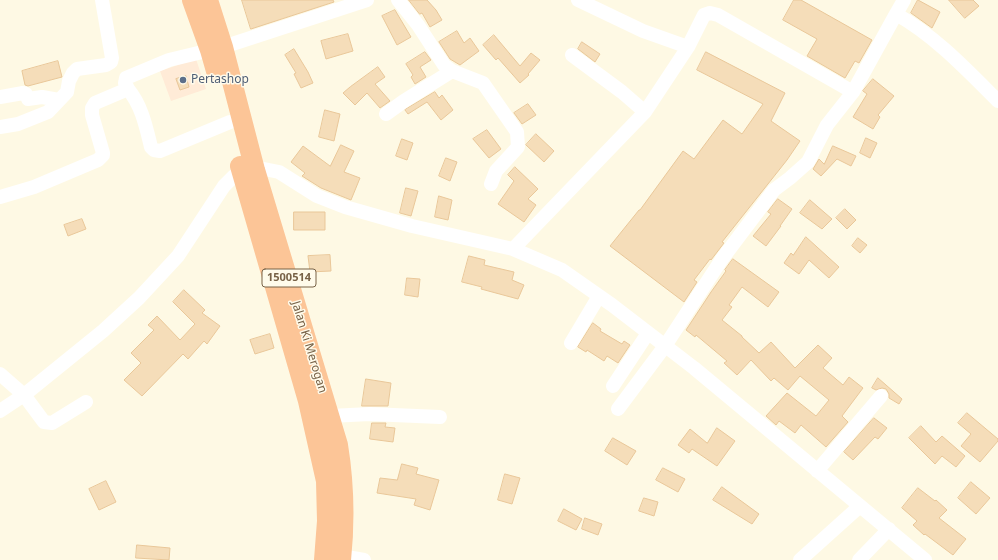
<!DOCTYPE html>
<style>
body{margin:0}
canvas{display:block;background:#fef9e4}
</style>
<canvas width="998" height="560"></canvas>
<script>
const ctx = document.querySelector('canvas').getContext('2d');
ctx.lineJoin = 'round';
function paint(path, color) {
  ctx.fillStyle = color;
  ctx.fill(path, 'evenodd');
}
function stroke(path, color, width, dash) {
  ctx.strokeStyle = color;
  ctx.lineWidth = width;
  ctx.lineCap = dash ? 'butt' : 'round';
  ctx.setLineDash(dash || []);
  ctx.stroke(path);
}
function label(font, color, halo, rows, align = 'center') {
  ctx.font = font + ' "Noto Sans",sans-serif';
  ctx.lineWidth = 3;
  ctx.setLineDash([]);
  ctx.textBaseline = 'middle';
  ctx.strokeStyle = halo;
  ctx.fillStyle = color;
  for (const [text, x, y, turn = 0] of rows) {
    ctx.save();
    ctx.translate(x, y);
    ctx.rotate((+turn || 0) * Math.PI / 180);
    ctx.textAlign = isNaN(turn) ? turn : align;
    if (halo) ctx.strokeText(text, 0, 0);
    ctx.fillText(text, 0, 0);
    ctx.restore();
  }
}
const commercial = new Path2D(`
 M196 59 206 89 171 101 160 71Z`);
const building = new Path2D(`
 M242 0H333L334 2 251 29Z
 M409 0H427L436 10 442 20 430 27 422 13 420 14Z
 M794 0H801L872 40 859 63 855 61 845 78 807 56 817 39 783 20Z
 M918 0 940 12 932 28 911 13Z
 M949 0H973L979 6 965 18Z
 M395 10 411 37 397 45 382 16Z
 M457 31 464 43 470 38 479 51 460 65 450 59 439 42Z
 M348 34 353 51 326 59 321 41Z
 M494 35 520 66 531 53 540 60 528 74 529 75 520 83 498 58 496 60 483 45Z
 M582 42 600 54 595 62 578 49Z
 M294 49 308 72 313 83 301 88 294 74 296 73 285 55Z
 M425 52 431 60 420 67 426 77 415 84 411 77 413 75 406 64Z
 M706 52 785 93 771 121 800 141 787 160 722 242 724 243 711 260 710 259 694 280 697 282 684 302 610 246 639 210H640L683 151 694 159 723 120 742 134 763 104 697 70Z
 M58 61 62 77 28 86 25 85 22 71Z
 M378 67 385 77 375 84 390 101 380 108 367 93 355 105 343 93 350 87Z
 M186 76 189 87 180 90 176 79Z
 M873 79 894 96 878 115 880 117 873 129 853 117 867 94 863 91Z
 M435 92 439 98 442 95 453 110 441 120 427 102 408 114 405 110Z
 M528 104 536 115 522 124 514 113Z
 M325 110 340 114 334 141 319 137Z
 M487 130 501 149 489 158 473 139Z
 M536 134 554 151 544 162 526 145Z
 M866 138 877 143 870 158 860 153Z
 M402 139 413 143 407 160 396 156Z
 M341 145 354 151 344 172 360 178 351 200 321 188 302 176 305 173 291 162 303 146 330 166Z
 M833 146 856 156 851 166 837 159 821 176 813 169 819 159 824 164Z
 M446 158 457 162 450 181 439 176Z
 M515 167 538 189 528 199 536 205 524 222 498 204 514 181 508 175Z
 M406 188 418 191 411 216 400 213Z
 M439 196 452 200 448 220 435 217Z
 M778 199 792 209 780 226H781L766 246 753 236 771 214 768 212Z
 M810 200 832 219 822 229 800 213Z
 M845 209 856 220 847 229 836 218Z
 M294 212H325V230H294Z
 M82 219 86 229 68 236 64 225Z
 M806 237 839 267 829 278 809 260 799 274 784 263 791 253 793 255Z
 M858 238 867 245 860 253 852 246Z
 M330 255 331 271 310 272 308 256Z
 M469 256 485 260 484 265 514 272 512 280 524 285 518 299 481 289 482 287 462 282Z
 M733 259 779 292 768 307 742 287 729 305 732 307 722 320 742 336V337L759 353 771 342 795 368 818 345 832 358 823 368 843 385 849 377 863 388 842 416 848 422 826 447 801 425 795 433 779 421 776 425 766 416 787 393 816 416 829 400 800 376 788 390 774 378 771 381 751 360 737 375 724 363 727 361 696 335 695 337 686 330 711 292 726 271 725 270Z
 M407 278 420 279 418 297 405 295Z
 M184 290 205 310 202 313 220 326 207 344 204 341 188 359 183 354 142 396 124 380 141 363 131 353 154 330 148 325 157 316 180 340 195 324 173 302Z
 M593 323 601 329 600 331 622 344 624 341 630 345 618 363 607 356 604 361 587 350 586 352 578 347Z
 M270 334 274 348 255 354 250 340Z
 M878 378 902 399 899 404 889 398V394L886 389 882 388 876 390 872 388Z
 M366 379 391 383 388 406H362Z
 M967 413 998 439V441L980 462 961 446 971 434 958 423Z
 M874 418 887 428 878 439 875 437 853 460 844 452Z
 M372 423H386L385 427 395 428 393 442 370 439Z
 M921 426 936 442 942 436 965 456 956 467 942 456 935 464 909 438Z
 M717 428 735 441 717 466 692 449 689 453 678 445 690 429 707 443Z
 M613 438 636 451 627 465 605 451Z
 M402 464 418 468 416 474 439 480 430 510 414 505 416 499 377 493 380 478 397 480Z
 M663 468 685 479 678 492 656 480Z
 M505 474 520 478 512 504 498 500Z
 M106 481 116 502 99 510 89 489Z
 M971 482 990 498 976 514 958 498Z
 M722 487 759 514 752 524 713 500Z
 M918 488 935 501 936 500 947 510 939 518 966 539 953 555 925 534 924 535 913 525 917 521 902 508Z
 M644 498 658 502 654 516 639 511Z
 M564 509 582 519 576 530 558 521Z
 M585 518 602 524 598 535 582 529Z
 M137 545 170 548 169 560 136 558Z`);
const minor = new Path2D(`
 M398 0 418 25 444 65 452 71 483 83 517 132 518 147 496 171 491 184
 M578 0 643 31 688 47
 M896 14 904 0
 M572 55 622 92 645 112
 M128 89C142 106 146 127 151 147L154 150 160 151 230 122
 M0 97 23 93 26 94 28 99 42 97 59 100
 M386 114 404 101 452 71
 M0 127 18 124 48 112 67 92 69 81 73 73 77 69 106 65 111 62 112 58 102 0
 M255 170 264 169 279 172 317 196 345 207 412 226 513 249 562 270 612 305 694 368 925 560
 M0 197 34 187 98 160 103 155V153L92 115V108L95 103 128 89 125 83 126 78 169 60 223 47 367 0
 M513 249 645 112 688 47 704 15 710 13 718 15 853 92
 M571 343 599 296
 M0 374 24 395 44 422 52 423 86 402
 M613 386 648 333
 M618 409 665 346 722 259 774 190 790 178 808 162 827 125 853 92 896 14C935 36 966 69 998 101
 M0 411 24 395 103 331 139 298 178 256 224 186 234 176 242 173
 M330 416 370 414 440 417
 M817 471 881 396
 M341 556 364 560
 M800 560 860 506
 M859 560 889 529`);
const highway = new Path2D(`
 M192 0 210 50 216 71
 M208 0 223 47 255 170 338 445C344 482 345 522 341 560
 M240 166 308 401 326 481 327 521 324 560`);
const markers = [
 [183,80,4,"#5c6f8a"]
];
const shields = [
 [289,278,54]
];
const shieldNames = [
 ["1500514",289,278]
];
const serviceNames = [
 ["Pertashop",191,80]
];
const streetNames = [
 ["Jalan Ki Merogan",309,347,73]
];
paint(commercial, '#ffebd7');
paint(building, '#f5ddb9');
stroke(building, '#e9c799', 1);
stroke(minor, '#fff', 14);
stroke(highway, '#fcc597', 20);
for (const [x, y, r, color] of markers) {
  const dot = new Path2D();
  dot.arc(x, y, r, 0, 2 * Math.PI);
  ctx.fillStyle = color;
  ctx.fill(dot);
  stroke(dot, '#fffbeb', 1.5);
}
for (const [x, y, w] of shields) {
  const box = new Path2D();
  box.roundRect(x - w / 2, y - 9, w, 18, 3);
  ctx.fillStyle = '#fffbeb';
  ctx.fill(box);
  stroke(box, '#786247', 1);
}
label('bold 11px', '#786247', null, shieldNames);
label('12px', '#4e5e75', '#fffbeb', serviceNames, 'left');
label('12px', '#786247', '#fffbeb', streetNames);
</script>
